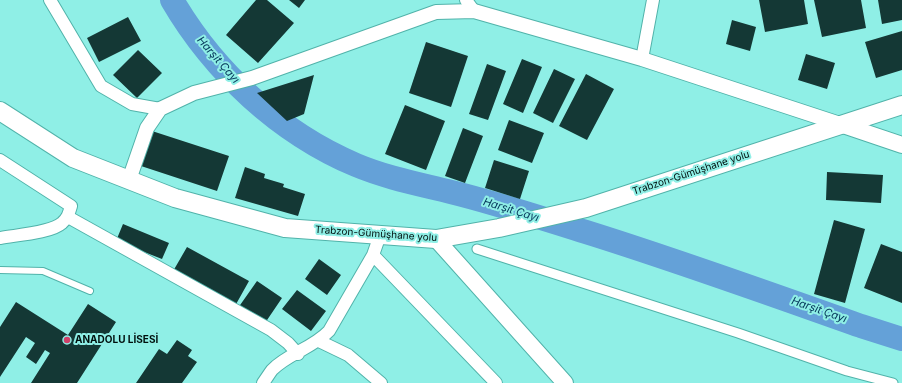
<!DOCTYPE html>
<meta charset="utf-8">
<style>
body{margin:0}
canvas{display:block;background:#8fefe6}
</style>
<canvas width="902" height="383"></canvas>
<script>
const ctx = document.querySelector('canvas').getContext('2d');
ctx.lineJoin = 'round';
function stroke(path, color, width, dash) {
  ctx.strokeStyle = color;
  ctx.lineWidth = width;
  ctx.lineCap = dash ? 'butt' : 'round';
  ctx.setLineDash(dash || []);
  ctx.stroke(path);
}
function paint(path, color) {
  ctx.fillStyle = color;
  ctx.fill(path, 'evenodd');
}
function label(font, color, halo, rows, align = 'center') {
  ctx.font = font + ' Inter,sans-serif';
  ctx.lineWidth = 4;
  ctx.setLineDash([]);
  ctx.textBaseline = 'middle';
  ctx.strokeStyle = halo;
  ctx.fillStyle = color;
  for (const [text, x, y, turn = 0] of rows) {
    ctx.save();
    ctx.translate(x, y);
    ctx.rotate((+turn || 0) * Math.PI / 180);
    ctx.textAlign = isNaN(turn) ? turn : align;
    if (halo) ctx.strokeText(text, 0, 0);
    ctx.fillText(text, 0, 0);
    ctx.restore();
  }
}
const river = new Path2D(`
 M172 0C214 72 280 133 356 165 387 178 419 184 451 192 496 203 541 218 586 232 679 261 770 294 861 326L902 339`);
const building = new Path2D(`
 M256 0H267L294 23 258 63 226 35Z
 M289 0H305L299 8Z
 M759 0H804L808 24 765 32Z
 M814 0H861L866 28 822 37Z
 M878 0H902V20L882 24Z
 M128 17 141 41 99 62 87 38Z
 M732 20 756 27 750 51 726 44Z
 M902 31V70L876 78 865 42Z
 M426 42 468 56 451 107 409 93Z
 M138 50 162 73 137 98 113 75Z
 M806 54 835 63 827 89 798 80Z
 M522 59 542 67 523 113 503 104Z
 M487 64 506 71 488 120 469 114Z
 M554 69 575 79 553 123 533 113Z
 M586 74 614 89 587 140 559 126Z
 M314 75 304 114 287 121 257 93Z
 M405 105 445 121 426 170 385 154Z
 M509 120 544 133 532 163 498 150Z
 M463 128 483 136 465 183 445 176Z
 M152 131 229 156 217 191 141 166Z
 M494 160 529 171 520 199 485 188Z
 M245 167 265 174 264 178 284 184 283 187 305 194 298 216 235 198Z
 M827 172 883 175 881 203 826 200Z
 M834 220 865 229 845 303 814 294Z
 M123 224 169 243 162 259 116 241Z
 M881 244 902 252V303L864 288Z
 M187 247 249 281 235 306 172 273Z
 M319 259 341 275 327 295 305 279Z
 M257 281 282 298 263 326 238 308Z
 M297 290 326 311 311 331 282 309Z
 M16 302 68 335 88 304 116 322 77 383H31L50 353 45 350 36 364 26 357 35 343 26 337 0 377V327Z
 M177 340 192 350 188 356 197 362 182 383H136L159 349 167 354Z`);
const service = new Path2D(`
 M0 270 43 271 90 291`);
const pedestrian = new Path2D(`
 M477 249 738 333 847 371 893 383`);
const minor = new Path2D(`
 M50 0 101 86 132 104 160 109
 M466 0 474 11
 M642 59 653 0
 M0 160 71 206C69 213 68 218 62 223 51 233 16 235 0 238
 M68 217 271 330 288 343 298 354
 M373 255 496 383
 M319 341 348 355 381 383
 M263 383C266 379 269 374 272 370 287 354 313 348 329 331L373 255 380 235`);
const tertiary = new Path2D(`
 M129 180 147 128 160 109 194 93 252 78 436 12 474 11 642 59 840 124`);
const secondary = new Path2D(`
 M840 124 902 145
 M436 239 565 383`);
const primary = new Path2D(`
 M0 111 73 158 175 198 285 228 436 239 499 228 586 208 902 105`);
const markers = [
 [67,340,4,"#cf4069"]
];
const streetNames = [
 ["Trabzon-Gümüşhane yolu",691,173,-18],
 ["Trabzon-Gümüşhane yolu",376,234,4]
];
const poiNames = [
 ["ANADOLU LİSESİ",75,340]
];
const waterNames = [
 ["Harşit Çayı",218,60,49],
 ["Harşit Çayı",511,210,17],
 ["Harşit Çayı",819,310,19]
];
stroke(river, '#64a1d8', 24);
paint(building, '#143835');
stroke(service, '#51b3aa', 8);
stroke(pedestrian, '#51b3aa', 11);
stroke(minor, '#51b3aa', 14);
stroke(tertiary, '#51b3aa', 16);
stroke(secondary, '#51b3aa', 18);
stroke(primary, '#51b3aa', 20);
stroke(service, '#fff', 6);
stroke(pedestrian, '#fff', 9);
stroke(minor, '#fff', 12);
stroke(tertiary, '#fff', 14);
stroke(secondary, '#fff', 16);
stroke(primary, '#fff', 18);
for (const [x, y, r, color] of markers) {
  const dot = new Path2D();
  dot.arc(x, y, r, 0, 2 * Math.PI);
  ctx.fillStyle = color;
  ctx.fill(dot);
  stroke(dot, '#8fefe6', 1.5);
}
label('10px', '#00100e', '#8fefe6', streetNames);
label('bold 10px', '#00100e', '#8fefe6', poiNames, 'left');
label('italic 11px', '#043559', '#8fefe6', waterNames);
</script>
